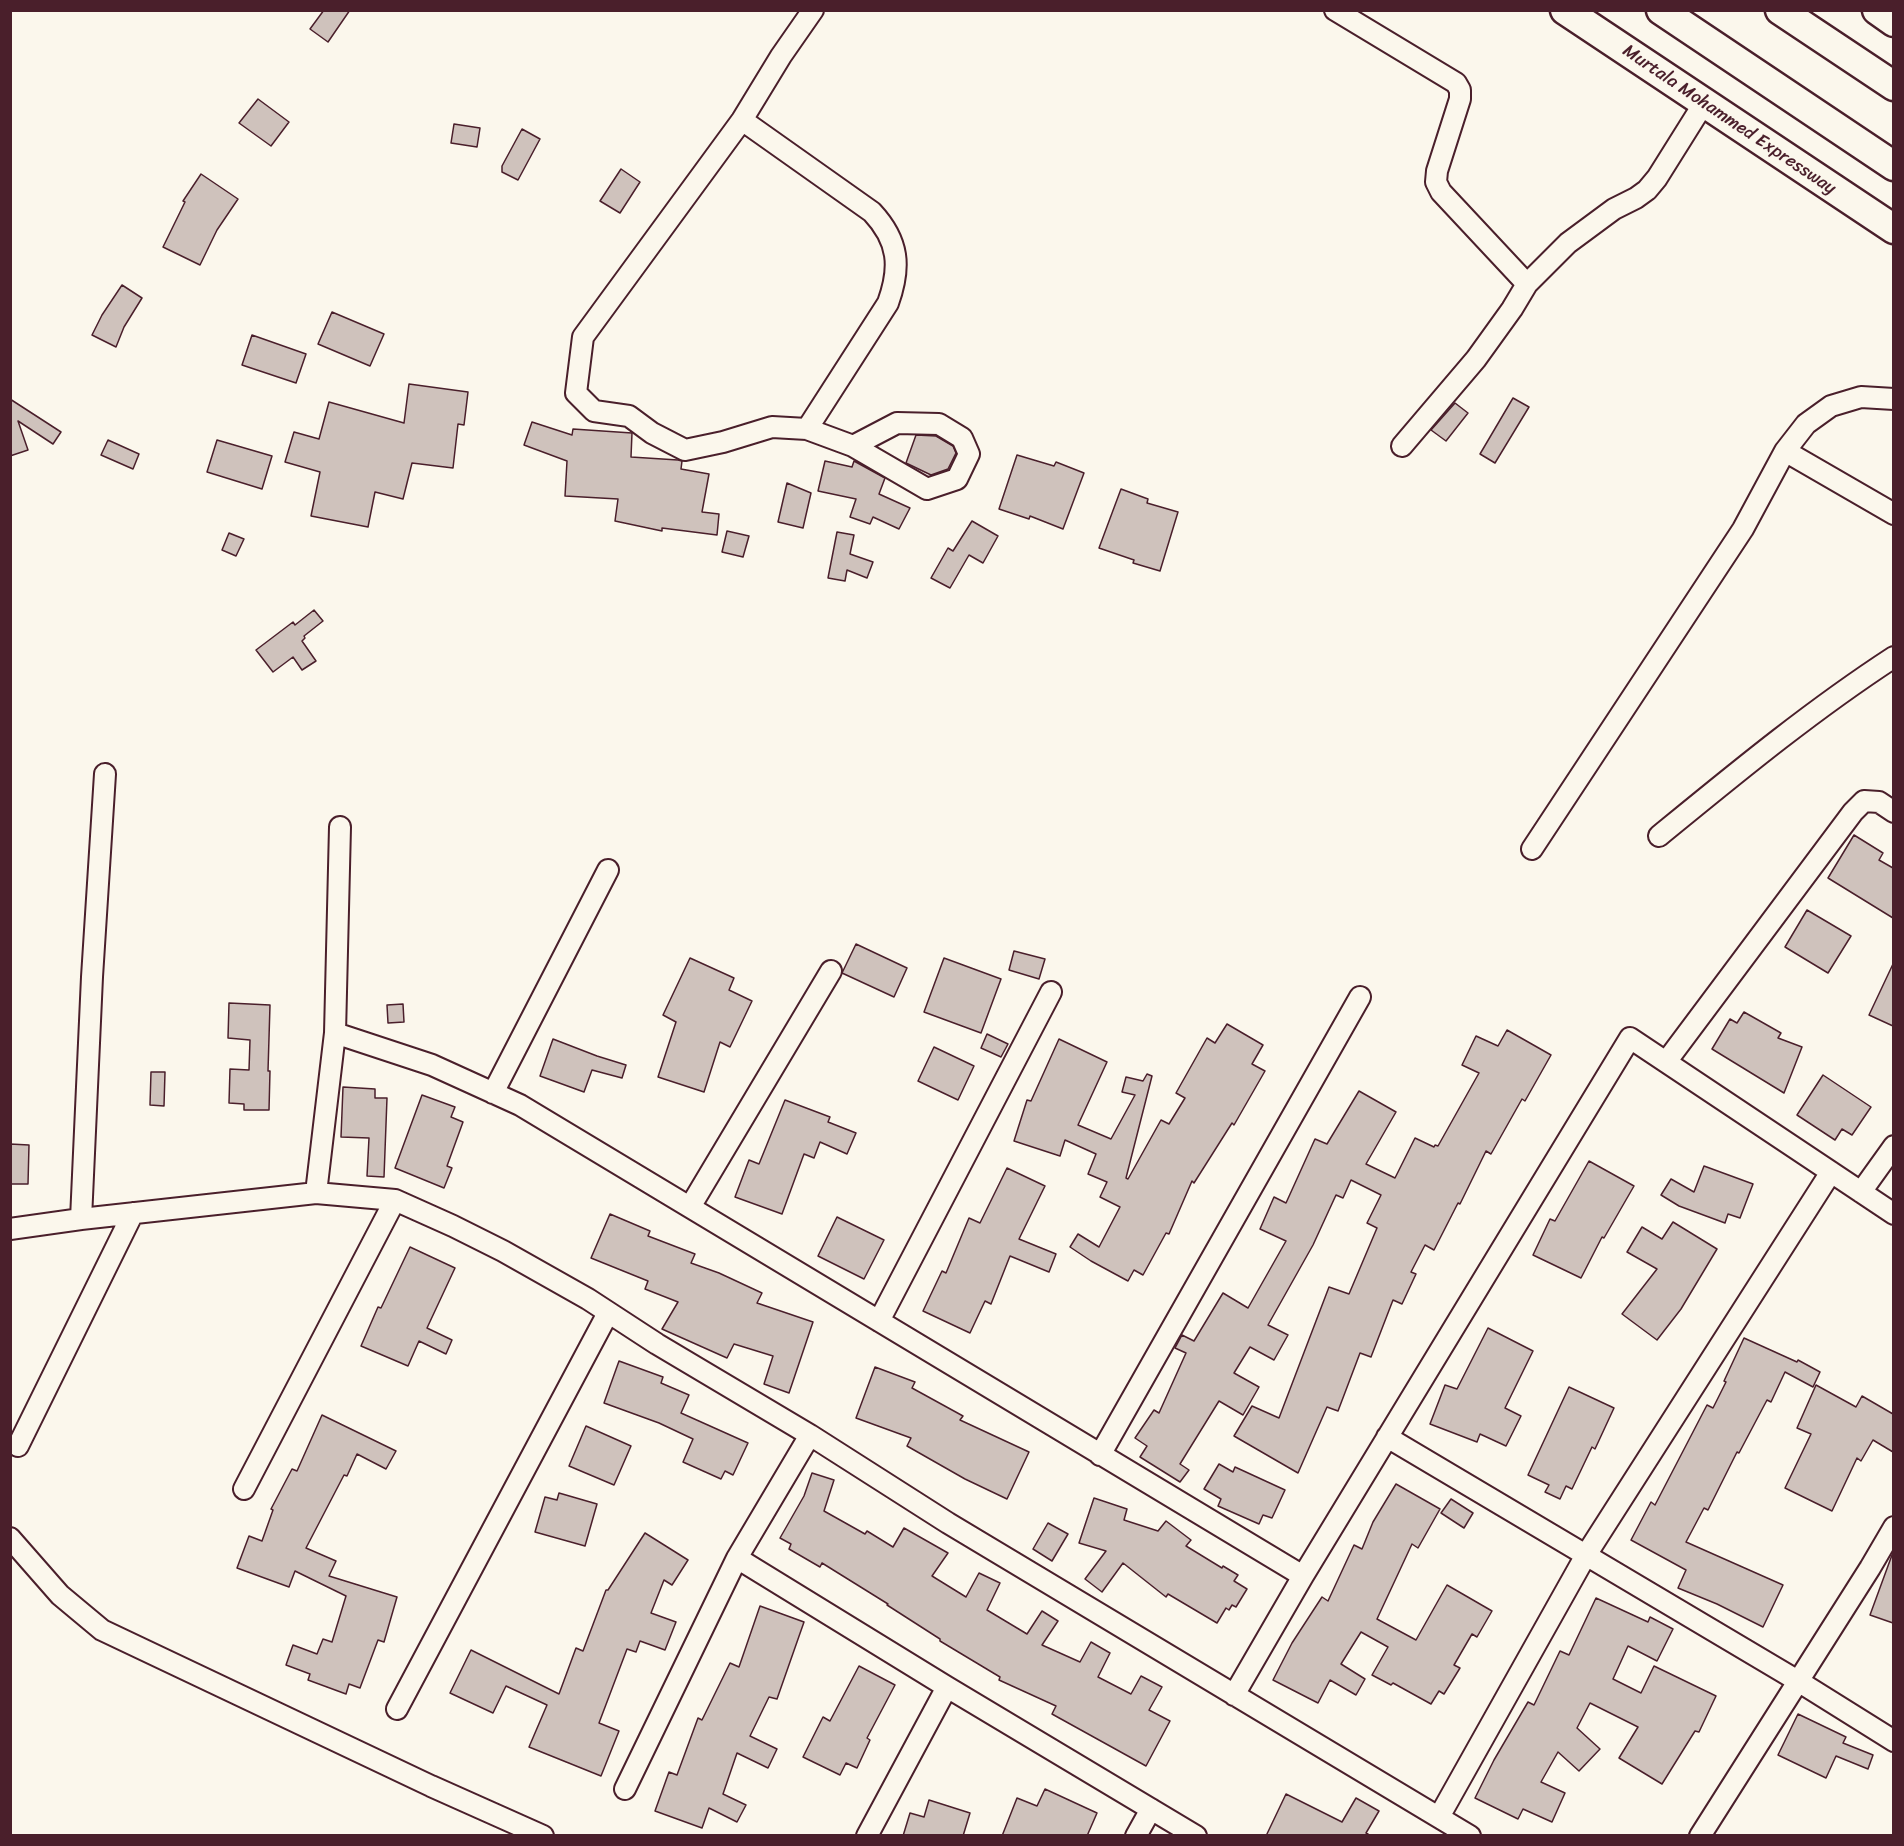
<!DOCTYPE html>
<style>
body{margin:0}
#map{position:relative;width:1904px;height:1846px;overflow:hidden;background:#fbf7ec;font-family:Sriracha,sans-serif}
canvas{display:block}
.frame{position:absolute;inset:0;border:12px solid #4a1f2b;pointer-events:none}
</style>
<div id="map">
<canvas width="1904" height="1846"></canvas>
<div class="frame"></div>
</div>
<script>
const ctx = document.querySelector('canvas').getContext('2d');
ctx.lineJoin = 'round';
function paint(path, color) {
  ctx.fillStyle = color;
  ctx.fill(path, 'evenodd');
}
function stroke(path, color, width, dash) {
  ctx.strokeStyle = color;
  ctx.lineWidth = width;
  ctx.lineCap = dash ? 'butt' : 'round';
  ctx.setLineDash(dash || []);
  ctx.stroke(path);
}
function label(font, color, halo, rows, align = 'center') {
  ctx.font = font + ' Sriracha,sans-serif';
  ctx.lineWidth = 6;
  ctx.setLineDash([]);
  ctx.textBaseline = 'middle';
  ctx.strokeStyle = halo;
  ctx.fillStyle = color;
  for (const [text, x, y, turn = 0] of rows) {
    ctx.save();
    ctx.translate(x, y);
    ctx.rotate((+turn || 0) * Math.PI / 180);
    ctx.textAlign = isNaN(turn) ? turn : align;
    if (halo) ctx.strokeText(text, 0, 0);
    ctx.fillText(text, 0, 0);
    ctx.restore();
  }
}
const building = new Path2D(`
 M324 10H350L328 42 310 29Z
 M258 99 289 122 271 146 239 123Z
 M454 124 480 128 477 147 451 143Z
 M522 129 540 139 518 180 502 172V166Z
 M621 169 640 182 620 213 600 201Z
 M201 174 238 199 217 230 200 265 163 247 185 202 183 201Z
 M122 285 142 298 124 327 116 347 92 335 102 315Z
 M332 312 384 334 370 366 318 344Z
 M252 335 306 354 296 383 242 365Z
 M409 384 468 392 464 425 458 424 453 468 412 463 403 499 375 492 368 527 311 516 320 472 285 462 294 432 319 439 329 402 404 423Z
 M1513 398 1529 407 1495 463 1480 454Z
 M10 399 61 432 53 444 18 421 28 450 10 456Z
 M1455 403 1468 413 1446 441 1431 430Z
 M532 422 572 435 573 429 632 433 631 457 678 460 682 461 681 469 709 474 702 512 719 514 717 535 662 528V531L615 521 618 499 565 496 567 461 524 445Z
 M916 435 936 436 953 446 956 453 948 469 931 475 906 463Z
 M108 440 139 454 133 469 101 455Z
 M217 440 272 456 262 489 207 472Z
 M1017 455 1054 466 1056 462 1084 473 1063 529 1030 516 1029 519 999 509Z
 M825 461 852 467 854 461 885 478 879 494 910 508 899 529 873 517 870 524 850 517 856 499 818 491Z
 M787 483 811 493 803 528 778 522Z
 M1121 489 1148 499 1147 503 1178 512 1160 571 1133 563 1134 560 1099 548Z
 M972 521 998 536 983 563 969 555 950 588 931 578 948 548 953 551Z
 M727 531 749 536 743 557 722 552Z
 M837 532 854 535 850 554 873 562 867 578 847 570 845 581 828 578Z
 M229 533 244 539 236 556 222 550Z
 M314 610 323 621 304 636 305 638 302 641 316 661 302 670 293 657 273 672 256 650 293 622 295 625Z
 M1854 835 1883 853 1879 860 1893 868V918L1828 878Z
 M1807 910 1851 936 1828 973 1785 947Z
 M856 944 907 968 894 997 842 973Z
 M1014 951 1045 959 1039 979 1009 970Z
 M690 958 734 978 729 990 752 1001 730 1047 720 1042 704 1092 658 1077 676 1022 663 1015Z
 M944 958 1001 979 981 1033 924 1012Z
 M1893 964V1026L1869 1015Z
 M229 1003 270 1005 268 1071H270L269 1110H244V1104L229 1103 230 1069 249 1070 250 1040 228 1038Z
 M403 1004 404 1022 388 1023 387 1005Z
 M1744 1012 1781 1033 1778 1038 1802 1047 1784 1093 1712 1049 1730 1019 1737 1023Z
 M1227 1024 1263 1045 1252 1064 1265 1071 1234 1125 1232 1123 1194 1183 1192 1181 1169 1234 1166 1233 1143 1275 1134 1270 1128 1281 1091 1261 1070 1247 1078 1234 1099 1247 1120 1207 1100 1197 1107 1182 1088 1174 1096 1154 1065 1140 1060 1156 1014 1141 1027 1100 1031 1101 1059 1039 1107 1062 1078 1125 1111 1139 1135 1095 1122 1092 1126 1077 1143 1081 1147 1074 1152 1076 1126 1178 1128 1179 1161 1120 1169 1124 1185 1098 1176 1093 1207 1038 1215 1043Z
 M1507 1030 1551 1055 1525 1101 1522 1099 1491 1154 1486 1151 1460 1204 1458 1203 1434 1250 1425 1245 1411 1272 1416 1274 1402 1304 1393 1300 1371 1357 1360 1353 1338 1411 1327 1407 1298 1473 1234 1436 1252 1406 1279 1418 1329 1287 1349 1294 1377 1228 1367 1223 1381 1195 1351 1180 1343 1198 1336 1195 1313 1245 1268 1325 1288 1335 1274 1360 1250 1347 1234 1373 1259 1387 1243 1415 1219 1401 1180 1464 1189 1470 1180 1482 1140 1457 1147 1446 1135 1438 1154 1410 1159 1413 1186 1353 1175 1348 1182 1335 1194 1341 1223 1293 1248 1308 1286 1241 1260 1229 1274 1197 1286 1203 1315 1139 1327 1144 1359 1091 1396 1112 1366 1164 1395 1178 1415 1138 1434 1147 1435 1145 1438 1146 1479 1073 1462 1065 1476 1036 1498 1046Z
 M987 1034 1008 1044 1001 1057 981 1048Z
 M553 1039 597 1056 626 1065 622 1078 592 1070 584 1092 540 1076Z
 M934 1047 974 1066 958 1100 918 1081Z
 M151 1072H165L164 1106 150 1105Z
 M1823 1075 1871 1107 1852 1135 1842 1129 1835 1140 1797 1115Z
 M343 1087 375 1089V1098H387L384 1177 367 1176 369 1138 341 1137Z
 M422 1095 455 1107 451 1117 463 1122 447 1166 452 1168 444 1188 395 1168Z
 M785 1100 830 1117 828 1122 856 1133 847 1154 820 1142 814 1158 804 1154 782 1214 735 1197 749 1160 759 1164Z
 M10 1144 29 1145 28 1184H10Z
 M1589 1161 1634 1186 1604 1238 1602 1237 1581 1278 1533 1255 1550 1219 1555 1221Z
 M1704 1166 1753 1184 1740 1218 1728 1214 1725 1223 1679 1206 1661 1195 1671 1179 1694 1192Z
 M1007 1168 1045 1186 1019 1239 1056 1254 1049 1272 1010 1256 991 1304 985 1301 970 1333 923 1311 942 1271 946 1273 969 1218 980 1223Z
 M610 1214 650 1231 648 1236 695 1254 691 1263 719 1273 762 1293 757 1303 813 1322 789 1393 764 1384 773 1356 734 1344 727 1358 662 1329 678 1302 645 1289 648 1281 591 1258Z
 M837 1217 884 1240 864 1279 818 1256Z
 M1673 1222 1717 1249 1681 1309 1657 1340 1622 1314 1657 1269 1627 1252 1642 1227 1662 1239Z
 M410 1247 455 1268 427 1328 452 1340 446 1354 419 1341 408 1366 361 1346 378 1307 381 1308Z
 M1488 1328 1533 1351 1505 1408 1521 1416 1506 1446 1480 1434 1477 1442 1430 1424 1445 1385 1457 1389Z
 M1744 1338 1797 1362 1798 1360 1820 1372 1813 1387 1785 1372 1771 1402 1767 1400 1739 1453 1737 1452 1708 1510 1704 1508 1686 1542 1783 1585 1763 1627 1717 1604 1678 1588 1686 1570 1631 1540 1651 1502 1655 1505 1707 1405 1713 1408 1726 1382 1724 1381Z
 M619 1361 663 1377 661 1383 689 1395 681 1413 748 1443 733 1475 725 1471 721 1479 683 1462 693 1439 659 1423 604 1403Z
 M875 1367 915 1382 912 1388 963 1416 960 1420 1029 1452 1007 1499 965 1479 907 1446 911 1438 856 1418Z
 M1816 1385 1856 1407 1862 1396 1893 1414V1452L1873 1440 1861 1461 1857 1458 1832 1511 1785 1488 1811 1434 1797 1428Z
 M1569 1387 1614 1408 1595 1449 1592 1447 1572 1489 1566 1486 1560 1499 1545 1492 1549 1485 1528 1475Z
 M322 1415 396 1451 386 1469 357 1454 347 1476 344 1475 306 1548 336 1561 329 1576 397 1597 384 1642 378 1640 360 1688 349 1684 346 1694 308 1680 310 1674 286 1665 293 1645 317 1654 323 1639 332 1642 346 1596 295 1571 289 1587 237 1568 249 1536 262 1541 273 1510 271 1509 292 1469 297 1471Z
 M586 1426 631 1446 614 1485 569 1466Z
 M1219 1464 1233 1472 1235 1467 1285 1490 1272 1518 1263 1515 1259 1524 1218 1506 1221 1499 1204 1489Z
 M812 1473 834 1480 824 1511 865 1534 867 1531 893 1547 904 1528 948 1553 932 1576 966 1597 979 1573 1000 1583 987 1610 1027 1634 1042 1611 1058 1621 1042 1645 1080 1662 1091 1642 1110 1653 1098 1677 1131 1694 1141 1676 1162 1687 1149 1710 1170 1721 1146 1766 1052 1714 1056 1706 999 1680 1000 1677 940 1641V1639L887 1605 888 1604 822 1563 820 1567 789 1549 791 1544 780 1538 804 1496Z
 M1396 1484 1440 1509 1418 1548 1412 1544 1377 1619 1416 1640 1447 1585 1492 1611 1477 1637 1472 1634 1454 1665 1460 1668 1444 1694 1439 1691 1431 1704 1393 1683 1391 1685 1372 1675 1388 1647 1361 1632 1341 1664 1365 1679 1356 1695 1330 1680 1318 1703 1273 1680 1292 1643 1322 1597 1328 1601 1354 1545 1362 1549 1373 1522Z
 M559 1493 597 1504 585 1546 535 1532 545 1497 557 1500Z
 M1094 1498 1127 1509 1124 1520 1158 1531 1166 1521 1191 1540 1186 1546 1222 1568 1223 1566 1238 1575 1234 1581 1247 1589 1236 1607 1232 1605 1229 1610 1226 1608 1217 1623 1168 1594 1166 1597 1123 1563 1102 1592 1085 1579 1106 1551 1079 1543Z
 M1451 1499 1473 1513 1464 1528 1441 1513Z
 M1048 1523 1068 1534 1052 1561 1033 1549Z
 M645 1533 688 1560 672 1585 664 1580 651 1613 676 1622 665 1650 640 1641 636 1652 627 1649 599 1723 619 1731 601 1776 529 1747 547 1705 506 1686 493 1713 450 1693 471 1650 559 1694 576 1648 583 1651 606 1590H608Z
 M1892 1555 1893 1556V1623L1870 1615Z
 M1596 1598 1648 1622 1650 1617 1673 1629 1657 1661 1628 1646 1613 1679 1641 1693 1654 1666 1716 1696 1699 1732 1695 1731 1662 1784 1619 1758 1638 1727 1590 1703 1577 1728 1600 1749 1579 1771 1558 1752 1541 1782 1565 1793 1552 1822 1523 1809 1518 1819 1475 1798 1494 1760 1528 1702 1534 1705 1560 1651 1569 1655Z
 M760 1606 804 1622 777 1699 769 1697 750 1736 777 1749 768 1768 737 1753 723 1794 746 1805 737 1822 709 1808 702 1828 655 1811 669 1772 677 1775 698 1718 702 1720 730 1663 739 1667Z
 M859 1666 895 1685 867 1738 870 1740 857 1768 846 1763 840 1775 803 1757 823 1717 830 1721Z
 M1798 1714 1846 1737 1843 1743 1873 1755 1868 1769 1836 1756 1826 1778 1778 1755Z
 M1045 1789 1097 1813 1087 1836H1002L1017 1798 1037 1806Z
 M1286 1794 1342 1822 1356 1798 1379 1811 1366 1833 1371 1836H1266Z
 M929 1800 970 1813 963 1836H903L910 1813 924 1817Z`);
const minor = new Path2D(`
 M813 10 781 56 742 120 583 337 576 393 594 411 629 416 652 433 685 450 723 442 772 427 807 429 853 446 927 489 957 479 969 454 962 438 939 424 897 423 853 446
 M1335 10 1456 83 1460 90V99L1437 171 1436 182 1441 192 1527 284
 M742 120 872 212C899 241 901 267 888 303L807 429
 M1402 446 1476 359 1512 309 1527 284 1568 243 1614 209 1636 198 1647 190 1657 178 1704 103
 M1785 451 1894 514
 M1659 836C1736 773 1811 711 1894 657
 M1532 849 1743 529 1785 451 1806 424 1831 406 1861 397 1894 399
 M335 1033 432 1065 520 1105 1303 1576
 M1666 1062 1853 812 1864 801 1879 802 1894 812
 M493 1093 608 870
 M1861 1192 1894 1146
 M316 1193 335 1033 340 827
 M690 1207 831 971
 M81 1219 92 977 105 774
 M10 1229 81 1219 316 1193 395 1200 453 1226 503 1251 588 1299 657 1344 810 1435 948 1523 1470 1836
 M879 1321 1051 992
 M1387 1437 1798 1681 1894 1741
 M18 1446 133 1213
 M1100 1455 1360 997
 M244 1489 395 1200
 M10 1538 60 1595 102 1630 431 1786 543 1836
 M737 1558 947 1687 1196 1836
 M1234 1695 1303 1576 1630 1038 1894 1214
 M397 1709 608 1313
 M625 1789 737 1558 810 1435
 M1439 1817 1586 1555 1831 1172
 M867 1836 947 1687
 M1136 1836 1151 1809
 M1700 1836 1870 1568 1894 1527`);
const highway = new Path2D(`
 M1565 10 1894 229
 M1661 10 1894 166
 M1780 10 1894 86
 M1877 10 1894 22`);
const streetNames = [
 ["Murtala Mohammed Expressway",1729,120,34]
];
paint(building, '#cfc2bc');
stroke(building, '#4a1f2b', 1.5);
stroke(minor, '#4a1f2b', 24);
stroke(highway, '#4a1f2b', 33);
stroke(minor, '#fbf7ec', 20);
stroke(highway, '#fbf7ec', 28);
label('18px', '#4a1f2b', '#fbf7ec', streetNames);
</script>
